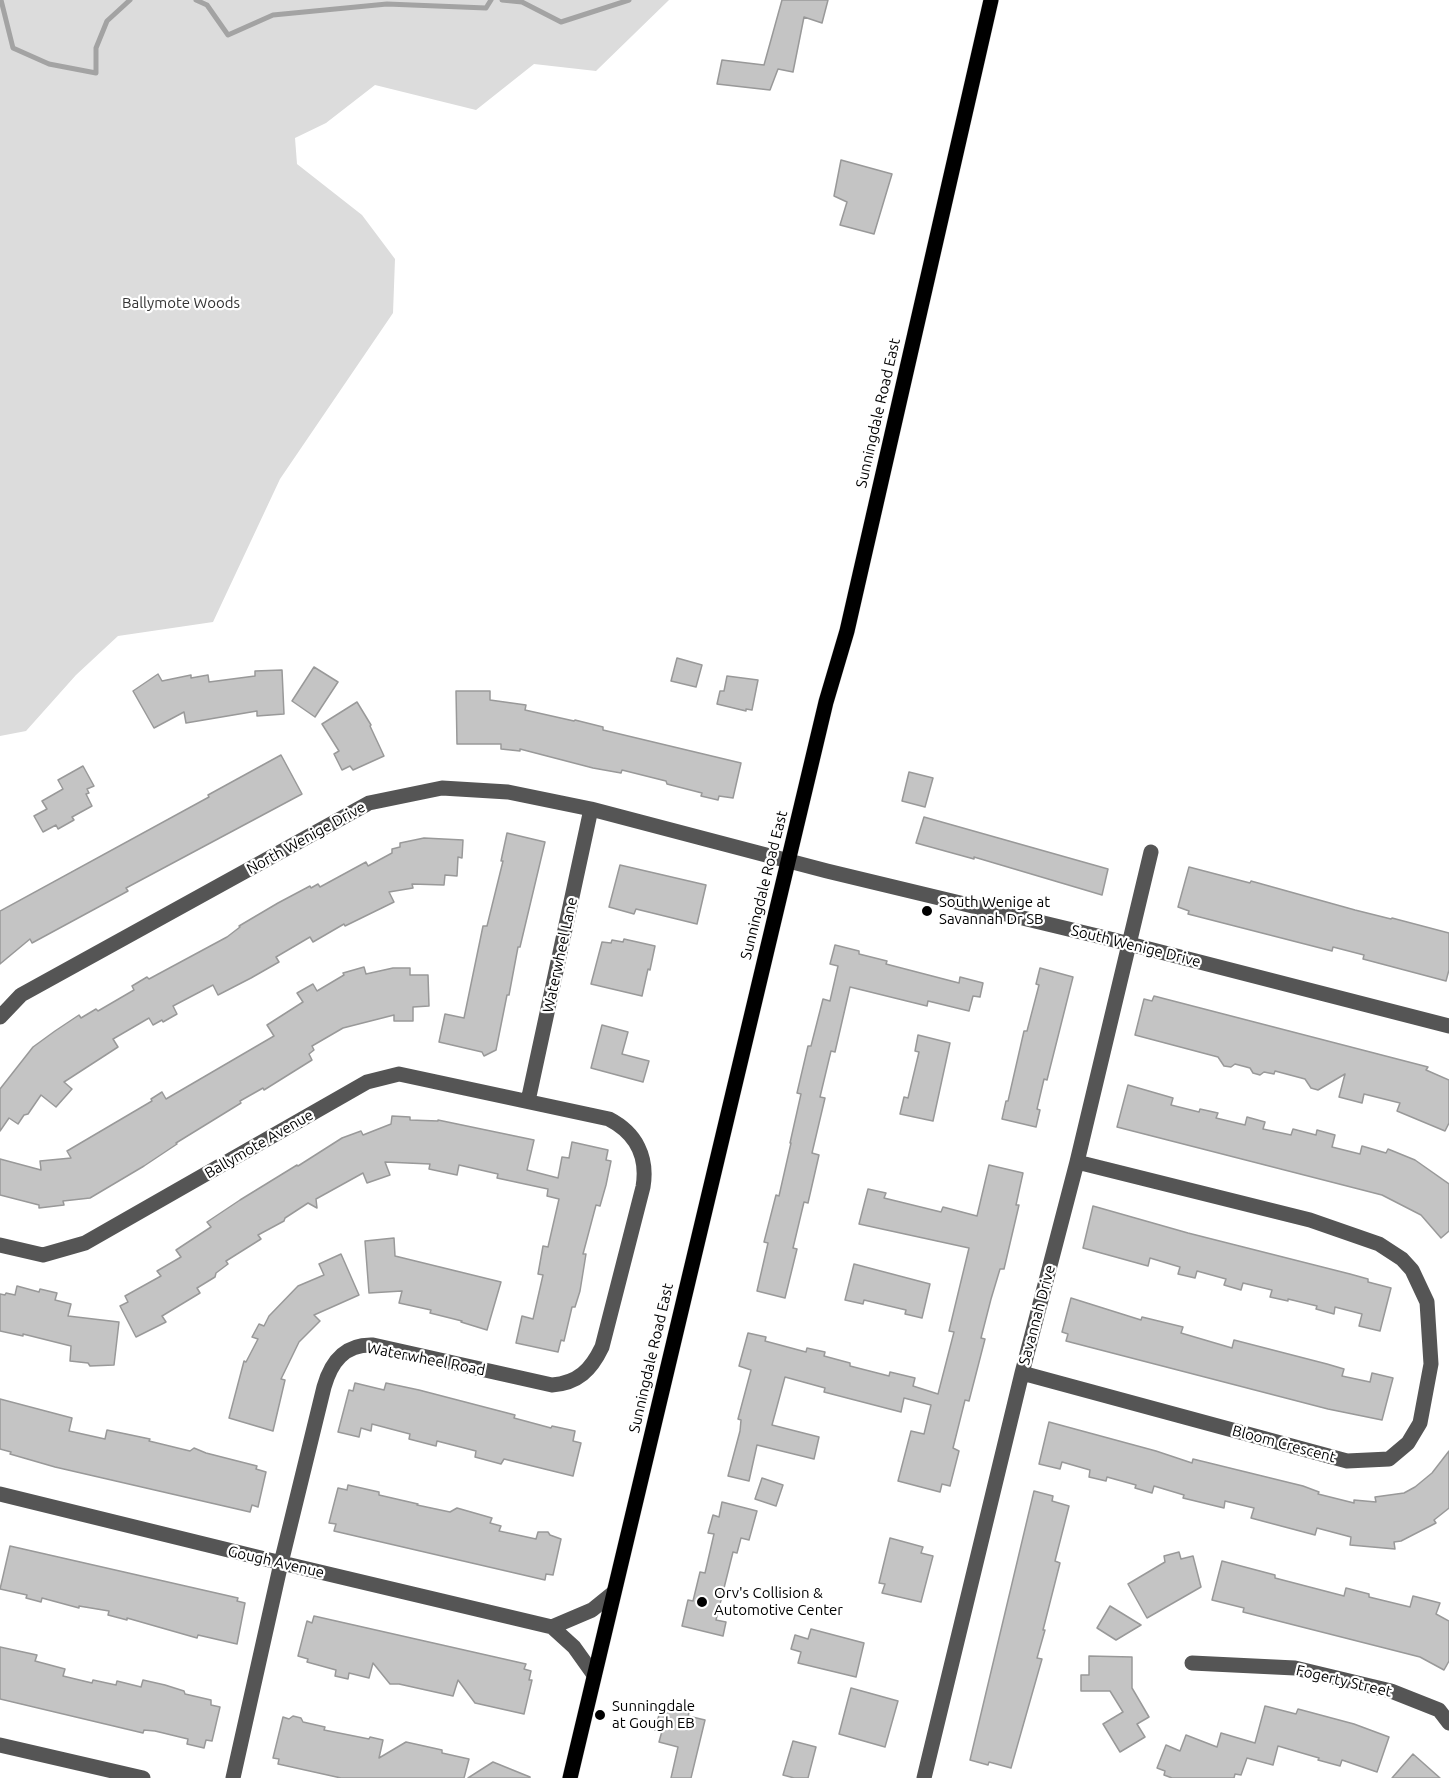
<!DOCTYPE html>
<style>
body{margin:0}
canvas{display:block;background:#fff}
</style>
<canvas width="1449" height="1778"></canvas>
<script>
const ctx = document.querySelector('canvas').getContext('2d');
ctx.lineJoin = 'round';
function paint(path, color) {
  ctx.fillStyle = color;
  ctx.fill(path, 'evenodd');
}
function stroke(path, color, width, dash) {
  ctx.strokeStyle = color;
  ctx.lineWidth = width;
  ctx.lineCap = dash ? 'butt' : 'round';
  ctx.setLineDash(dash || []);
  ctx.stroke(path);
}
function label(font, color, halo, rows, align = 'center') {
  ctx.font = font + ' Ubuntu,sans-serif';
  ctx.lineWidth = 4.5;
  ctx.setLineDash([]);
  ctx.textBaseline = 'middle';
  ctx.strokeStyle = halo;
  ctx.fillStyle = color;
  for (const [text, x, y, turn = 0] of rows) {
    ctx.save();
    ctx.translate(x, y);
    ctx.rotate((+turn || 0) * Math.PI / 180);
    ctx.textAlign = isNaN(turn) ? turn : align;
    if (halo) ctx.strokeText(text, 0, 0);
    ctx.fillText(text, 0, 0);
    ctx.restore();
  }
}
const green = new Path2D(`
 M0 0H669L596 71 534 64 476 110 375 85 326 123 295 138 297 164 362 215 395 259 393 313 280 479 213 622 118 636 76 675 26 731 0 736Z`);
const stream = new Path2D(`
 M1 0 13 48 49 64 96 73V48L107 21 130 0
 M196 0 207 5 228 35 273 15 387 4 486 8 491 0
 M502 0 522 2 561 22 629 0`);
const building = new Path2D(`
 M782 0H828L822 23 804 17 793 72 778 69 770 90 717 84 722 60 764 65Z
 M841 160 892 174 874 234 840 225 847 202 834 196Z
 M677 658 702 665 696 687 671 681Z
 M314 667 338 682 315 717 292 701Z
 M282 670 284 714 257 716V711L186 723 184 712 154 728 133 691 158 674 162 681 191 675V678L208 675 209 682 255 676V671Z
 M727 676 758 680 752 710 746 709V711L717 704 720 691H724Z
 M456 691H490V700L526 705 525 710 574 721 575 720 603 727V730L741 763 733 798 719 796 718 800 701 796 702 793 667 784 666 781 622 770 621 773 593 768 520 749V751L501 749V744H457Z
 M357 702 371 725 370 726 384 756 353 770 350 766 342 770 334 754 339 751 322 724Z
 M281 755 302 794 126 888 128 891 32 943 30 939 0 964V911L209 797 208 795Z
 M83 766 94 786 87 789 89 793 86 794 92 806 72 817 74 820 58 829 56 825 43 832 34 816 47 809 42 801 63 789 58 780Z
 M909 772 933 778 925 807 902 801Z
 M924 817 1108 869 1102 895 974 857V859L916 843Z
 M507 833 545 842 520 947H518L509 995H507L496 1050 484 1056 482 1052 439 1042 445 1014 464 1018 483 926H487L503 861H501Z
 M424 838 463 840 462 858 458 857 457 876 445 875 444 885 412 884 413 888 389 892 394 902 345 926 344 924 313 942 310 937 276 957 279 962 251 978 218 995 213 985 173 1006 177 1014 163 1022 162 1020 153 1025 149 1018 113 1039 118 1047 64 1082 72 1089 56 1107 41 1095 28 1114 24 1115 18 1124 9 1118 0 1131V1089L33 1047 55 1031 79 1015 81 1018 96 1009 98 1011 134 990 132 986 147 977 149 979 227 937 240 927 239 926 278 903 310 886 311 888 318 884 320 887 366 862 368 866 392 853V849L400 847V843Z
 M620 865 706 885 697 924 636 909 634 914 609 907Z
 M1189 867 1250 883 1251 881 1355 910 1391 919 1392 918 1449 933V970L1446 981 1363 959 1364 955 1333 947 1332 951 1188 914 1189 911 1178 907Z
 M624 939 655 946 650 970 648 969 642 996 591 984 602 942 611 943 612 940 623 942Z
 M835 945 859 951V954L887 961 886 964 959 983 960 977 983 983 980 997 973 996 969 1011 928 1001 927 1006 850 987 835 1052 831 1051 820 1097 825 1098 812 1153 819 1155 808 1203 804 1202 793 1248 797 1249 785 1298 757 1291 768 1243 764 1242 776 1195 779 1196 791 1143H790L801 1094 797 1093 808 1046H811L823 999 830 1001 838 966 830 964Z
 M364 967 366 974 393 968H410V975H428L429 1006 413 1007V1021H394V1015L343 1028 312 1046 314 1050 309 1054 312 1060 264 1090 263 1088 240 1101 241 1103 176 1143 177 1144 144 1166 90 1198 63 1201 64 1205 39 1208V1205L0 1195V1159L41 1170 40 1161 71 1158 67 1151 152 1101 151 1099 162 1092 166 1099 274 1036 267 1025 303 1002 297 993 313 984 317 991 344 975 343 973Z
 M1040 968 1073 977 1047 1080 1044 1079 1037 1109 1040 1110 1036 1127 1002 1119 1006 1101H1008L1024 1031H1027L1039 985 1036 984Z
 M1154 996 1428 1067 1426 1070 1449 1080V1123L1445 1131 1397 1111 1400 1103 1364 1094 1362 1103 1339 1097 1345 1074 1318 1090 1311 1088 1305 1079 1275 1071 1274 1074 1264 1072 1260 1075 1253 1073 1250 1068 1235 1064 1231 1067 1224 1066 1218 1057 1135 1035 1144 999 1152 1001Z
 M602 1025 628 1032 622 1054 649 1061 643 1082 591 1068Z
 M918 1035 950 1043 933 1121 900 1114 904 1097 908 1098 919 1052 915 1051Z
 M1128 1085 1173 1098 1171 1105 1199 1112 1200 1109 1218 1113 1216 1118 1245 1125 1247 1117 1265 1122 1263 1129 1291 1135 1293 1129 1316 1135 1317 1130 1335 1135 1332 1147 1360 1154 1362 1146 1386 1153 1388 1149 1415 1160 1449 1184V1231L1441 1238 1421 1215 1382 1195 1117 1127Z
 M392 1116 410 1117V1120L438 1121V1120L534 1140 527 1170 558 1178 562 1157 569 1158 572 1142 608 1150 606 1160 611 1161 606 1185 600 1206 596 1205 583 1254H586L580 1291 575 1307H572L564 1341 561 1340 558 1352 516 1343 522 1316 533 1319 543 1275 538 1274 543 1246 548 1247 559 1199 547 1196 548 1189 497 1178 498 1174 459 1165 457 1175 429 1169 430 1164 385 1162 390 1175 367 1183 363 1173 316 1199 317 1208 308 1203 285 1218 284 1221 258 1235 261 1239 226 1261 228 1264 216 1273 215 1277 197 1288 200 1293 162 1316 166 1322 136 1337 120 1306 128 1302 125 1296 161 1276 157 1271 181 1257 176 1250 211 1227 207 1222 240 1200 297 1165 298 1166 342 1138 361 1131 363 1135 391 1124Z
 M989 1165 1023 1173 1016 1205H1019L1004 1269H1000L991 1299 981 1338 985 1339 969 1401 965 1400 953 1448 959 1451 950 1486 942 1484 940 1492 898 1481 911 1431 924 1434 931 1405 904 1398 901 1412 824 1392 825 1388 785 1377 772 1425 819 1437 814 1459 757 1445 749 1481 728 1476 740 1431 741 1420 738 1419 751 1370 739 1366 748 1333 766 1337 765 1341 806 1352 807 1348 825 1352 824 1356 850 1363V1366L889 1376 890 1372 915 1378 913 1386 938 1394 954 1332 949 1331 969 1248 859 1224 868 1189 886 1193 884 1198 941 1212 943 1207 977 1216Z
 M1093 1206 1188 1233 1350 1274 1368 1279V1282L1391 1288 1380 1331 1359 1326 1362 1314 1335 1307 1334 1314 1316 1309 1317 1306 1288 1299V1301L1270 1297 1272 1290 1243 1283 1241 1290 1224 1285 1226 1279 1197 1271 1195 1278 1178 1274 1180 1267 1150 1258 1148 1266 1083 1248Z
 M394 1238 395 1256 501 1282 487 1330 461 1322 462 1321 430 1313 431 1310 399 1303 402 1291 369 1293 365 1241Z
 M341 1254 359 1295 314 1315 320 1321 299 1342 281 1379 285 1380 273 1431 229 1418 244 1361 246 1362 258 1339 252 1337 259 1324 264 1326 269 1316 298 1286 324 1275 319 1264Z
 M854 1264 930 1284 922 1318 905 1314 906 1310 864 1300 863 1304 845 1300Z
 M17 1286 39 1292 40 1289 57 1293 55 1300 71 1304 68 1316 119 1322 114 1365 90 1366 88 1363 70 1361 71 1346 23 1334V1336L0 1331V1294L5 1295 6 1293 15 1295Z
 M1071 1298 1141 1320 1142 1317 1183 1327 1181 1333 1232 1348 1234 1340 1327 1364 1344 1369 1342 1376 1370 1382 1372 1373 1393 1378 1382 1420 1328 1409 1066 1341 1068 1334 1062 1332Z
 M355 1383 384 1390 386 1383 419 1390 515 1415 514 1418 551 1428 552 1426 575 1431 573 1441 581 1443 573 1476 504 1459 501 1464 475 1457 476 1451 437 1441 436 1446 409 1439 410 1434 372 1424 371 1431 361 1428 359 1437 338 1432 349 1390 353 1391Z
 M0 1399 72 1418 69 1431 105 1439 107 1430 150 1439 149 1441 190 1451 194 1448 206 1453 257 1466 256 1469 266 1472 258 1507 252 1505 250 1512 55 1467 10 1454 11 1452 0 1449Z
 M1049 1422 1156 1451 1192 1463 1193 1459 1303 1486 1319 1492 1318 1494 1354 1503V1500L1376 1502 1375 1497 1404 1493 1415 1487 1432 1473 1449 1451V1508L1434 1520 1436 1523 1401 1541 1394 1542 1395 1549 1350 1545 1351 1537 1317 1528 1315 1535 1251 1518 1254 1508 1225 1501 1224 1508 1183 1498 1184 1495 1154 1486 1152 1493 1135 1488 1136 1485 1107 1477 1106 1481 1089 1477 1090 1470 1062 1462 1060 1469 1039 1464Z
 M762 1478 783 1485 776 1506 755 1499Z
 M348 1485 379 1492V1495L418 1504 417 1505 450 1512 457 1508 492 1518 490 1523 501 1526 499 1531 536 1539 538 1532H548L550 1535 561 1539 553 1575 546 1574 545 1580 334 1531 336 1524 329 1523 338 1488 347 1490Z
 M1034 1491 1053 1496 1052 1501 1069 1506 1055 1561 1060 1563 1043 1630H1045L1037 1658 1042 1659 1038 1673 1011 1768 989 1762 988 1765 970 1760Z
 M722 1502 757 1511 749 1540 741 1538 737 1553 733 1552 716 1620 726 1622 723 1636 682 1626 688 1600 693 1601 700 1572 705 1573 714 1534 708 1533 713 1515 719 1517Z
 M890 1538 923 1547 921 1553 933 1556 921 1602 882 1593 885 1584 879 1583Z
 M10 1546 238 1598 237 1601 245 1603 237 1644 198 1635 197 1638 127 1618V1620L108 1615 109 1611 79 1606V1608L42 1598 41 1602 26 1598 27 1595 0 1589Z
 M1179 1552 1181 1559 1193 1556 1201 1587 1147 1618 1128 1584 1165 1562 1164 1556Z
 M1222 1561 1275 1575V1578L1344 1596 1346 1588 1369 1594V1597L1410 1607 1413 1596 1440 1603 1436 1614 1449 1621V1661L1444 1670 1420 1657 1243 1612 1244 1608 1212 1600Z
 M1110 1606 1141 1625 1116 1640 1097 1628Z
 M314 1616 526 1664 524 1669 531 1671 529 1680H532L524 1714 475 1703 458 1680 453 1696 399 1684H390L373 1663 369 1678 349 1673 348 1679 335 1676 336 1670 307 1662 308 1659 298 1656 307 1621 312 1623Z
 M811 1629 864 1643 856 1677 798 1663 801 1652 791 1649 795 1635 808 1639Z
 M0 1647 37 1655 35 1661 65 1669 63 1676 92 1683 93 1680 116 1685 117 1681 141 1687 143 1680 165 1685 184 1691 185 1694 211 1700V1705L220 1707 212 1741 206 1740 204 1748 187 1744 188 1739 155 1731 144 1730 143 1733 0 1699Z
 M1089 1656 1132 1657V1688L1149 1717 1137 1724 1145 1737 1120 1752 1103 1724 1123 1712 1110 1691H1081V1675H1089Z
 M851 1688 898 1701 885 1747 839 1734Z
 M669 1702 691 1707 688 1716 705 1720 691 1778H671L678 1747 659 1742 662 1731 655 1730 660 1711 666 1713Z
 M1265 1706 1296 1714 1298 1709 1354 1724 1389 1737 1377 1772 1342 1760 1340 1766 1318 1760 1319 1758 1278 1746 1273 1765 1247 1758 1241 1775 1235 1774 1234 1778H1172L1164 1775 1165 1771 1157 1768 1166 1745 1180 1751 1186 1735 1217 1747 1221 1733 1255 1743Z
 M293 1716 301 1718 303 1722 325 1727 324 1730 369 1739 370 1737 383 1740 379 1758 406 1742 442 1750V1753L469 1759 464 1778H341L278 1764 279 1759 273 1758 283 1717 289 1719Z
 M793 1741 816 1747 808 1778H794L783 1775Z
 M1413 1754 1440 1778H1392Z
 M493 1762 530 1777V1778H468Z`);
const minor = new Path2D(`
 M0 1017 21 995 369 803 442 788 508 792 591 809 827 871 1110 939 1449 1026
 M528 1101 591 809
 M0 1245 43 1255 85 1243 367 1082 399 1074 609 1119C636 1133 648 1157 643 1187L602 1347C591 1370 578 1383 552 1385L373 1345C344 1344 331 1362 324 1387L281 1563 233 1778
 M1022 1373 1347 1461 1389 1459 1408 1443 1420 1423 1431 1364 1427 1302 1412 1270 1402 1259 1379 1244 1310 1220 1077 1162
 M0 1494 265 1559 552 1627 574 1647 594 1675
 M552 1627 592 1610 613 1593
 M1192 1663 1295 1668 1391 1691 1439 1710 1449 1723
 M0 1745 143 1778
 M924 1778 1022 1373 1077 1162 1151 852`);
const major = new Path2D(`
 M570 1778 826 702 847 631 991 0`);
const markers = [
 [927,911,6,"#000"],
 [702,1602,6,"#000"],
 [600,1715,6,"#000"]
];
const parkNames = [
 ["Ballymote Woods",181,303]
];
const streetNames = [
 ["Sunningdale Road East",878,413,-77],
 ["North Wenige Drive",306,838,-29],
 ["Sunningdale Road East",764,885,-76],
 ["South Wenige Drive",1136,946,14],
 ["Waterwheel Lane",560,955,-78],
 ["Ballymote Avenue",259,1144,-30],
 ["Savannah Drive",1037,1315,-75],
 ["Sunningdale Road East",651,1358,-77],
 ["Waterwheel Road",426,1359,11],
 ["Bloom Crescent",1284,1444,15],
 ["Gough Avenue",276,1562,13],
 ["Fogerty Street",1344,1681,13]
];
const poiNames = [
 ["South Wenige at",939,902],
 ["Savannah Dr SB",939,919],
 ["Orv's Collision &",714,1593],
 ["Automotive Center",714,1610],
 ["Sunningdale",612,1706],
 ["at Gough EB",612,1723]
];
paint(green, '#dcdcdc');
stroke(stream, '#a3a3a3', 5);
paint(building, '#c4c4c4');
stroke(building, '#999', 1.5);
stroke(major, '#dbdbdb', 16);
stroke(minor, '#555', 15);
stroke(major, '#000', 15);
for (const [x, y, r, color] of markers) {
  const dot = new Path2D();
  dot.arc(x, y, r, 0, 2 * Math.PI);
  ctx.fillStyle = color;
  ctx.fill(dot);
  stroke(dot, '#fff', 2);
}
label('15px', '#333', '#fff', parkNames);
label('15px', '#000', '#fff', streetNames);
label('15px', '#000', '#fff', poiNames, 'left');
</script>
